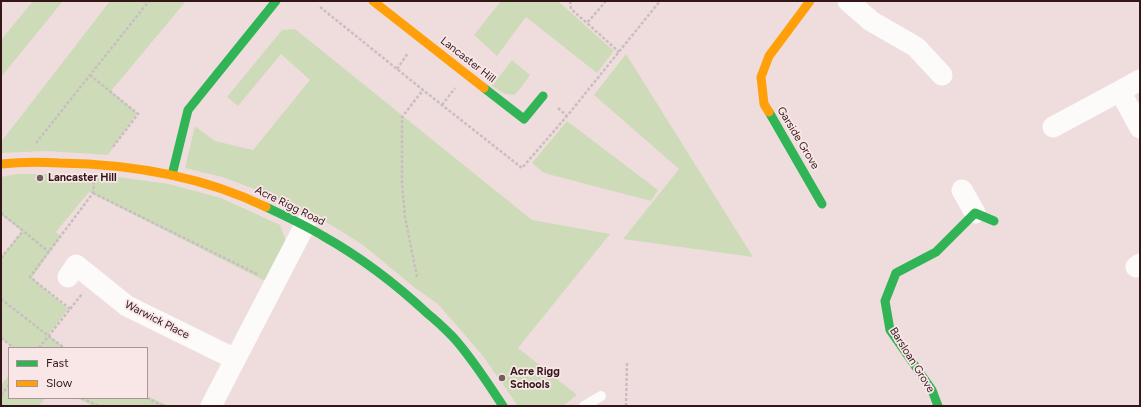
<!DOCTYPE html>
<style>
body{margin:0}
#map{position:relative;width:1141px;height:407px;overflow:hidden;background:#efddde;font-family:Figtree,sans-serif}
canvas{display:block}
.frame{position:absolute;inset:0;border:2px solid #341619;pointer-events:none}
.legend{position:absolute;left:8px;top:347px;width:140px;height:52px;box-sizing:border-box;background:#f9e7e8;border:1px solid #aa9395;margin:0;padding:5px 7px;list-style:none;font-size:12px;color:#341619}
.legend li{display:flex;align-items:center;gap:8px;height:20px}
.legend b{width:20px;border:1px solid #aa9395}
</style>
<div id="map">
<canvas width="1141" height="407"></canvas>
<div class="frame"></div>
<ul class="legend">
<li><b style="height:5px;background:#30b455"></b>Fast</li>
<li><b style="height:5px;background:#ff9f0a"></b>Slow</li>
</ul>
</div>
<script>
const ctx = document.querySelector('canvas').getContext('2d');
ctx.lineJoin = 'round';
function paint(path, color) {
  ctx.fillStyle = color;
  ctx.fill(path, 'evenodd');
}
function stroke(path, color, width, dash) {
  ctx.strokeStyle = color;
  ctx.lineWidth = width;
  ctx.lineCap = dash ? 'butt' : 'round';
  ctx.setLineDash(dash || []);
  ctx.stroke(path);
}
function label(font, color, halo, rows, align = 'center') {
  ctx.font = font + ' Figtree,sans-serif';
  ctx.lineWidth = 3.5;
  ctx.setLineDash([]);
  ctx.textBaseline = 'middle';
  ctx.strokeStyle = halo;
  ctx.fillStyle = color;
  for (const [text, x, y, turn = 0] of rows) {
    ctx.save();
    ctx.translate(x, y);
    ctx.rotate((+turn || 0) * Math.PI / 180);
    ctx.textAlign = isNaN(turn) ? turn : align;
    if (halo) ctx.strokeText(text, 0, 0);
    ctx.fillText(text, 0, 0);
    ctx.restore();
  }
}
const green = new Path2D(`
 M33 1H63L1 77V40Z
 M110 1H186L111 91 137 113 108 155 47 151 1 153V142Z
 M501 1H558L614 51 597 73 526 17 497 56 474 35Z
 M295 29 532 220 610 234 518 348 577 395 563 406H518L483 356 438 304 415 288 363 245 328 223 297 210 265 193 222 177 185 168 195 126 215 141 253 150 310 80 281 54 238 106 227 97 282 30Z
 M626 54 753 257 623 239 679 169 594 95Z
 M512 60 530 75 520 89 514 95 505 94 492 86Z
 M567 121 658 190 651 201 544 173 532 163Z
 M17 174H96L169 184 221 198 280 225 287 244 267 282 89 192 56 232 61 236 32 278 68 309 48 335 65 348H14L1 338V257L22 231 1 215V177Z
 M9 375V398H45L39 406H1V385Z
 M147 396 169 406H93L76 398H147Z`);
const path = new Path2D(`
 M570 1 571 9 587 23
 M606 1 587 23 619 52
 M320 7 423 90 522 168 567 116
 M397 69 408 53
 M90 75 138 114 113 147
 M442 105 455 88
 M558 108 567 116 660 1
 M36 143 149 1
 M93 193 259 275
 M1 213 49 252
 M1 258 23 231
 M417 277 405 217 402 184V117L423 90
 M1 299 64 348
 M70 309 30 277 93 193 94 182
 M1 338 14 348
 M39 348 82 294
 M1 395 9 385
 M82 398 98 406
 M147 398 163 406
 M1 405 3 406
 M626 406 627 363`);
const lane = new Path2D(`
 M584 406 601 396`);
const street = new Path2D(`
 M848 1 871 21 916 47 942 75
 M1140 80 1120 91 1140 128
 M1053 127 1120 91
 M962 190 975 213
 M1136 267 1140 264
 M68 277 76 265 127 306 235 359
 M211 406 305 225`);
const fast = new Path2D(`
 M484 88 524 119 543 96
 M769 112 822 204
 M172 175 188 110 276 1
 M266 207C285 216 305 225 323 236 362 258 396 284 428 314 437 321 445 329 453 337 472 358 487 382 503 406
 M938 406 932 390 890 330 885 301 896 273 936 252 975 213 994 221`);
const slow = new Path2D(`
 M373 1 484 88
 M769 112 764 104 761 77 769 56 810 1
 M1 164C20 162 40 162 59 163 130 164 202 176 266 207`);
const markers = [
 [40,178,4,"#755c5e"],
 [502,378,4,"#755c5e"]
];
const streetNames = [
 ["Lancaster Hill",468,60,38],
 ["Garside Grove",798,138,59],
 ["Acre Rigg Road",290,206,26],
 ["Warwick Place",157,320,27],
 ["Barsloan Grove",912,360,58]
];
const poiNames = [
 ["Lancaster Hill",48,178],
 ["Acre Rigg",510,372],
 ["Schools",510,385]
];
paint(green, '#cedbb9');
stroke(path, '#c8bec0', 2.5, [3, 2]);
stroke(lane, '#fdfafa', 10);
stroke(street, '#fdfafa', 21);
stroke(fast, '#30b455', 9);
stroke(slow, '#ff9f0a', 9);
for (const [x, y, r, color] of markers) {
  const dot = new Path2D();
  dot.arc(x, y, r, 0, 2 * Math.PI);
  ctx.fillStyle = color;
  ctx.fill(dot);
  stroke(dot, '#f9e7e8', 1.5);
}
label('11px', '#341619', '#f9e7e8', streetNames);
label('bold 11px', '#341619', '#f9e7e8', poiNames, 'left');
</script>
